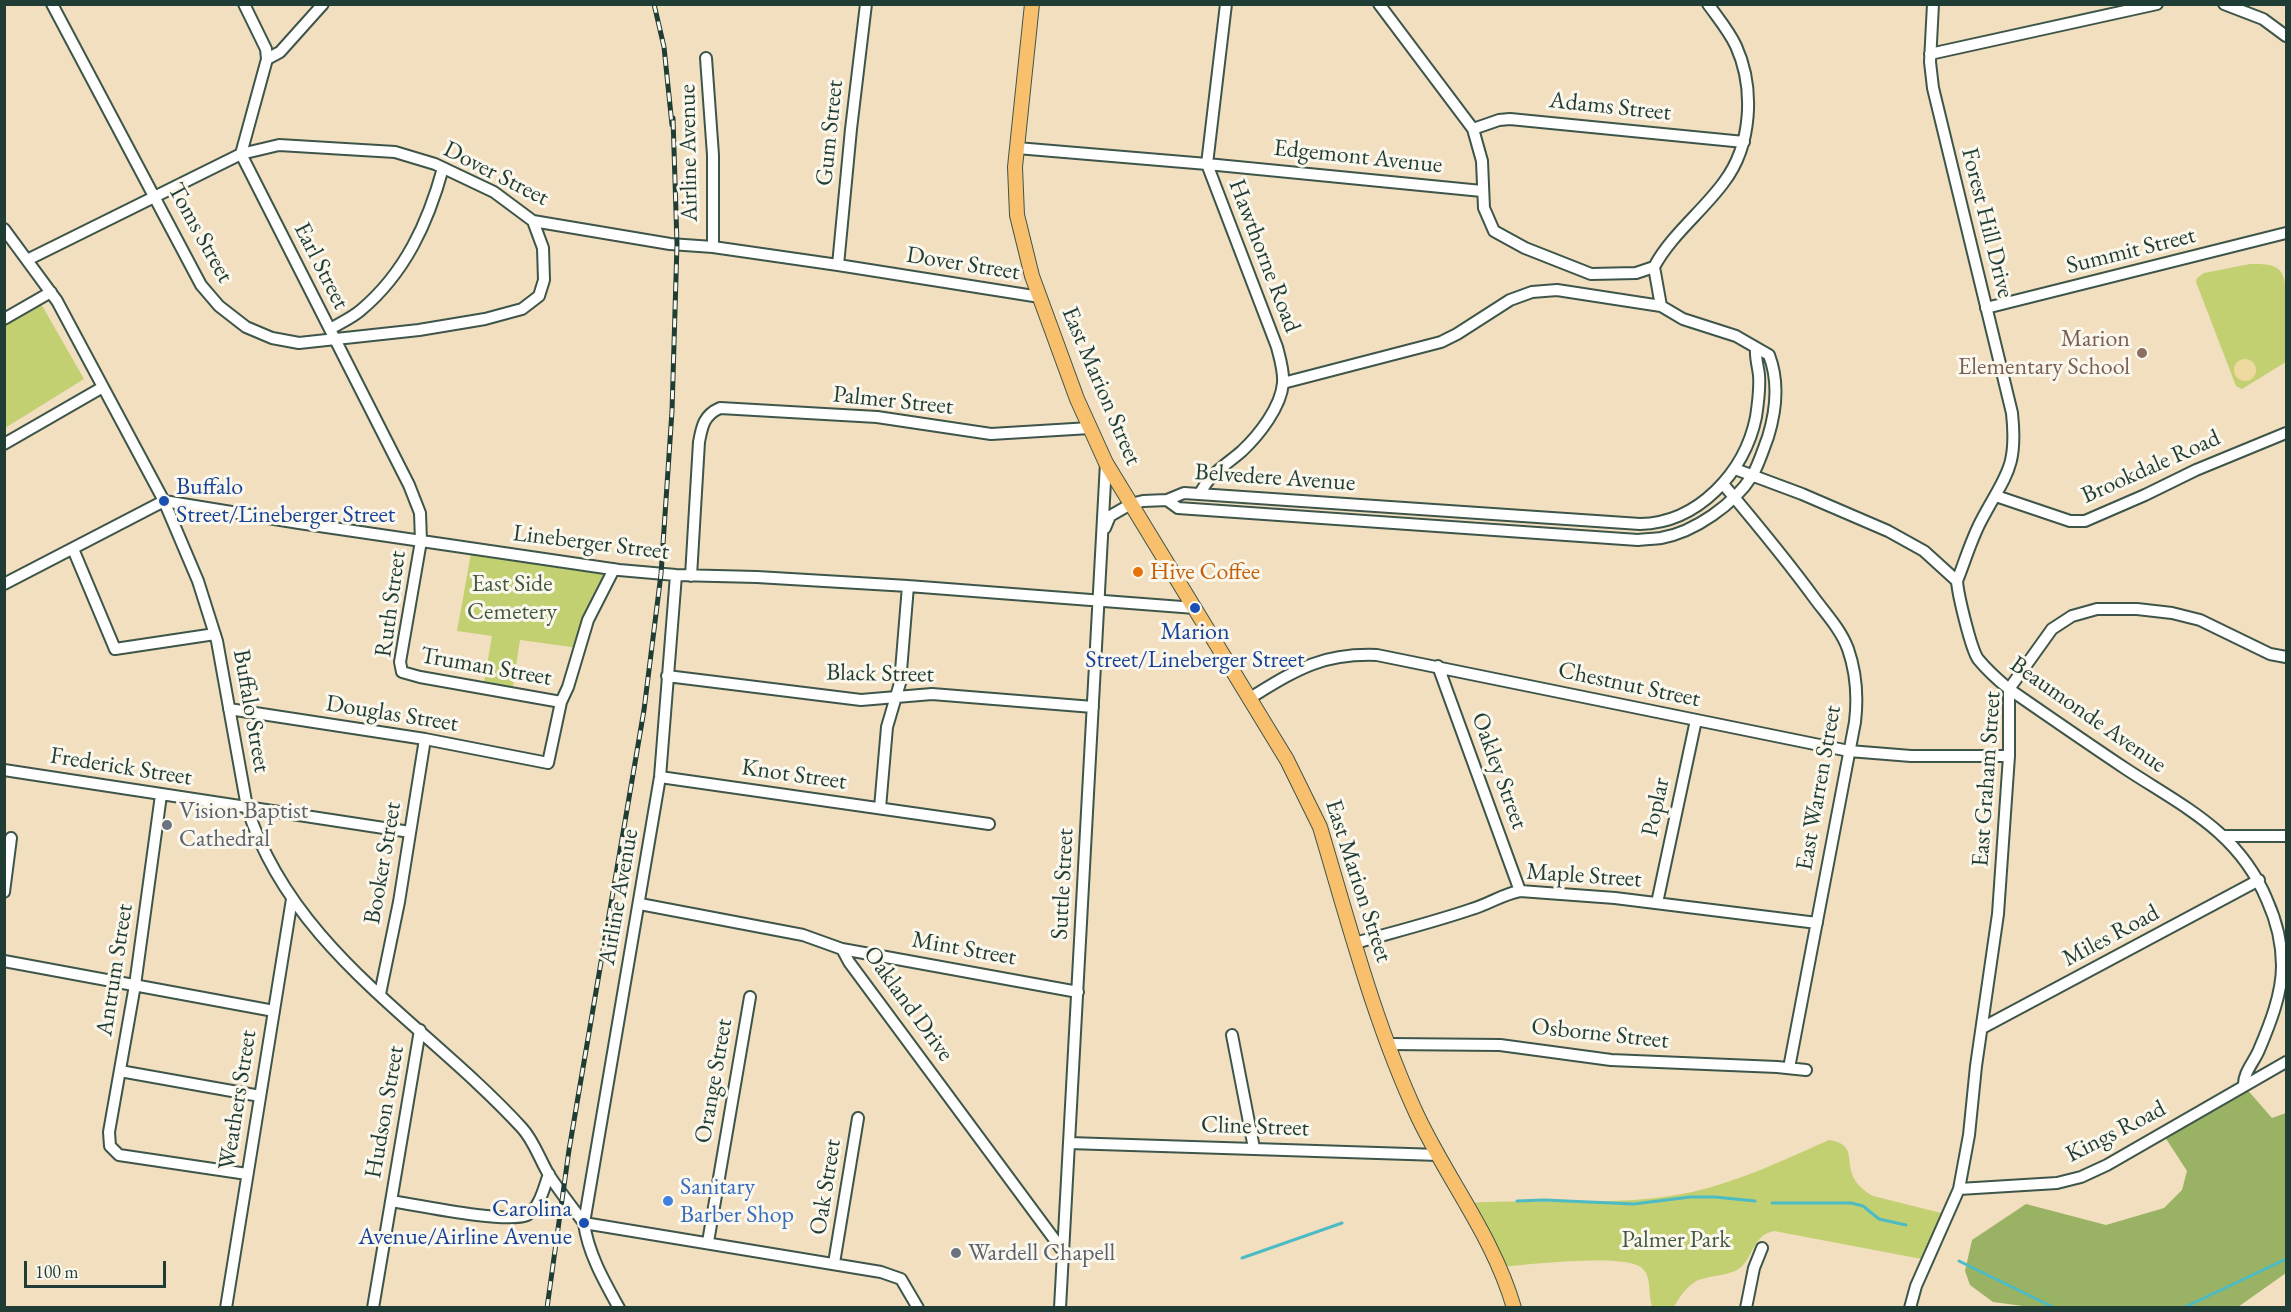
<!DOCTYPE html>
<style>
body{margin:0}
#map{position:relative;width:2291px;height:1312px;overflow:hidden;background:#f1dfc0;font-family:"EB Garamond",serif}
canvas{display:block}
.frame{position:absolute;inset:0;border:6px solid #1f3d34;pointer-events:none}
.scale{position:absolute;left:24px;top:1261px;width:142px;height:27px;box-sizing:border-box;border:3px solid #1f3d34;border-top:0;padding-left:8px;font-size:18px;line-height:21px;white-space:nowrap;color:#1f3d34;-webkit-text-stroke:4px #fbf7ec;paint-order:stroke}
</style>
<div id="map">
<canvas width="2291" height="1312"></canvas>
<div class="frame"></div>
<div class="scale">100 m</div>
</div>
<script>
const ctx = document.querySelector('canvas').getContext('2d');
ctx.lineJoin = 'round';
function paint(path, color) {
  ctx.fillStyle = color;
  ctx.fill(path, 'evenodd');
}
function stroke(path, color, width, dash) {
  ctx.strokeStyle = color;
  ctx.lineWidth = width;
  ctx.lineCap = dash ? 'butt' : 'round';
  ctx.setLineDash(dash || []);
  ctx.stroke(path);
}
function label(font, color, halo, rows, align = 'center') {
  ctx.font = font + ' "EB Garamond",serif';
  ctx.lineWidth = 6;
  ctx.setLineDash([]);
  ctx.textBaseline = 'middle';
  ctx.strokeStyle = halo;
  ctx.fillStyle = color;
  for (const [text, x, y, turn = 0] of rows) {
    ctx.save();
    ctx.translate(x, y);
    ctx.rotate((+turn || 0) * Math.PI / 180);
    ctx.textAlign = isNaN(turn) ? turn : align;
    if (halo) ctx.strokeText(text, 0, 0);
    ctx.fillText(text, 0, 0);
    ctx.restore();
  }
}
const green = new Path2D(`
 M2250 264C2260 264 2275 263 2281 272 2291 286 2286 343 2286 362L2242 389 2236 386 2196 282 2197 278 2204 273Z
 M40 302 84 379 5 428V323Z
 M472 548 614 569 579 648 520 640 512 693 483 688 492 636 457 631Z
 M1829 1140C1858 1144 1844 1162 1855 1180 1859 1187 1866 1192 1873 1196L1949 1215 1927 1260 1774 1231C1753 1235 1754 1256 1740 1268 1728 1277 1705 1275 1695 1282 1685 1288 1679 1298 1674 1307L1653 1308C1647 1296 1653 1278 1642 1268 1624 1253 1526 1265 1500 1267L1466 1203C1541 1198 1619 1208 1692 1192 1740 1181 1784 1160 1829 1140Z`);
const forest = new Path2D(`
 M2244 1086 2272 1118 2286 1113V1273L2238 1307 2038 1308 1993 1302 1970 1285 1965 1271 1972 1240 2026 1204 2106 1225 2164 1208 2182 1190 2187 1171 2163 1134Z`);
const sand = new Path2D(`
 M2234 370a11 11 0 1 1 22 0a11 11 0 1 1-22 0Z`);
const stream = new Path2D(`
 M1517 1201 1544 1200 1634 1204 1690 1197H1715L1755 1201
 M1772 1203H1851L1863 1206 1879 1219 1906 1225
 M1242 1258 1342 1223
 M1959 1261 2055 1308
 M2183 1308 2286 1259`);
const minor = new Path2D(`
 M52 4 201 285 219 306 246 327 272 338 299 343 419 330 485 319 522 309 539 296 544 280 543 248 533 221
 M244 4 266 49 267 59 241 154 409 485 420 513 421 541 400 662 402 672 420 677 561 702
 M1379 4 1473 129 1482 161 1484 208 1494 231 1525 248 1591 274 1636 273 1654 267
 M1933 4 1930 62 1933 88 2012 413C2018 469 2005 475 1981 521 1971 540 1965 561 1957 581
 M2224 4 2263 19 2286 36
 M1930 54 2157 4
 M706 58 713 155V247
 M267 59 280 52 323 4
 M1473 129 1499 120 1510 119 1744 142
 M1017 148 1207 164 1482 191
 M4 229 57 301 164 501 198 581 217 641 247 807C291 949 427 1024 522 1128 534 1141 540 1160 549 1175 560 1192 572 1207 584 1223L881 1272 901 1279 918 1308
 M27 260 241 154 279 145 395 152 435 164 494 192 533 221 670 244 713 247 838 265 1040 297
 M838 265 851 129 866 4
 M1661 306 1654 267C1671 235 1703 211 1724 182 1752 145 1755 88 1736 46 1729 31 1718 18 1708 4
 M1986 308 2286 233
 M4 319 51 292
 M330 329C340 323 352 318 361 310 405 273 428 223 443 168
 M4 444 103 387
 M1735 469 1802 494 1888 531 1924 551 1957 581C1958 595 1971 649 1978 659 1987 670 1998 680 2009 689 2048 716 2087 743 2126 769 2184 807 2239 832 2267 900 2276 920 2282 944 2282 966 2282 994 2270 1024 2259 1050 2254 1062 2243 1073 2244 1086
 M1723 484C1755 522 1786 559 1815 599 1827 615 1841 630 1848 649 1856 672 1858 697 1855 722L1789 1068
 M1200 494C1209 474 1226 465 1242 451 1259 435 1281 407 1283 383 1284 371 1280 359 1277 347L1207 164 1226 4
 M1996 496 2070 521H2085L2145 495 2196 470 2286 433
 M1167 500 1178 508 1638 540C1646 539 1654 539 1661 538 1695 532 1734 504 1752 476 1759 464 1763 450 1768 437 1776 411 1779 381 1769 355L1736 336 1683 319 1661 306 1557 290 1532 292 1510 300 1457 334 1441 342 1283 383
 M1105 528 1110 516 1131 504 1143 501 1167 500 1184 493 1640 524C1698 523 1745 472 1756 417 1758 404 1760 388 1759 375 1758 366 1755 357 1756 348
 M73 549 115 649 215 634
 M691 576 699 442C702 426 704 415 720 408L877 417 991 434 1090 428
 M4 584 164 501 299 523 619 570 676 575 757 577 908 586 1195 608
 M1438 666 1520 891
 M667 676 861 700 932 694 1093 707
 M1250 698C1296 670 1321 653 1377 655L1849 751 1911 756H2009
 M229 709 425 739 548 763 561 702 568 687 588 620 614 569
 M4 770 410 832
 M660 777 989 824
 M161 795 135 985 109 1132 110 1146 119 1155 247 1174
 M880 808 887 727 900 683 908 586
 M2224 836H2286
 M4 892 11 838
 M1657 903 1696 720
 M640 904 803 935 842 949 849 962 1063 1251
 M1355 943C1394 932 1434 922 1472 909 1489 904 1503 894 1520 891L1615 898 1817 923
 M842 949 1078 992
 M4 961 274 1011
 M380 994 399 902 425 739
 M1982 1028 2259 880
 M1232 1035 1254 1148
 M1389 1044 1500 1045 1611 1060 1777 1067 1806 1070
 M120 1071 260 1096
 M1069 1143 1439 1155
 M1959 1189 2057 1183 2081 1177 2107 1165 2286 1062
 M391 1201C417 1205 507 1224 527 1215 540 1208 544 1187 549 1174
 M708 1242 750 997
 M834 1263 858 1118
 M226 1308 292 899
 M373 1308 420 1030
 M619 1308C604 1281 588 1253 584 1223L660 777 676 575
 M1060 1308 1106 463
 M1746 1308 1754 1268 1762 1248
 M1910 1308 1916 1286 1959 1189 1969 1135 1976 1066 1998 914 2009 756V689L2052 629 2072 616 2097 609H2137L2172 613 2200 620 2270 654 2286 657`);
const major = new Path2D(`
 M1032 4 1015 167 1017 215 1032 276 1077 399 1106 463 1287 760 1320 827C1349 924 1375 1025 1418 1117 1449 1182 1494 1238 1514 1308`);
const rail = new Path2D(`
 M654 4 664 47 672 125
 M547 1308 569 1150 644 710 661 574 672 411 677 244 673 118`);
const markers = [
 [2142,353,6,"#8d6e63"],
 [164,501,6,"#1a4fb4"],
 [1138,572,6,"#e8710a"],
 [1195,608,6,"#1a4fb4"],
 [167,825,6,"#6b7280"],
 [668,1201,6,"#3f7fe0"],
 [584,1223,6,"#1a4fb4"],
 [956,1253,6,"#6b7280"]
];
const streetNames = [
 ["Adams Street",1610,107,6],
 ["Gum Street",830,133,-84],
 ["Airline Avenue",689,153,-91],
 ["Edgemont Avenue",1358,157,6],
 ["Dover Street",496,174,27],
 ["Forest Hill Drive",1987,223,76],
 ["Toms Street",200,233,61],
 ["Summit Street",2131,251,-14],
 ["Hawthorne Road",1264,256,69],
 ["Dover Street",963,264,9],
 ["Earl Street",321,266,63],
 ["East Marion Street",1101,386,67],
 ["Palmer Street",893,401,6],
 ["Brookdale Road",2151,467,-24],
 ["Belvedere Avenue",1275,478,4],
 ["Lineberger Street",591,543,7],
 ["Ruth Street",391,604,-82],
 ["Truman Street",486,667,10],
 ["Black Street",880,674,1],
 ["Chestnut Street",1629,685,12],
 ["Buffalo Street",251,711,80],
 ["Douglas Street",392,714,9],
 ["Beaumonde Avenue",2088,715,35],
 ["Frederick Street",121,767,9],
 ["Oakley Street",1499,771,70],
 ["Knot Street",794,775,8],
 ["East Graham Street",1987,779,-86],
 ["East Warren Street",1819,788,-80],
 ["Poplar",1656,807,-78],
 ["Booker Street",383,863,-80],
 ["Maple Street",1584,876,4],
 ["East Marion Street",1358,881,72],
 ["Suttle Street",1063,884,-87],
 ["Airline Avenue",619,897,-80],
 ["Miles Road",2111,936,-28],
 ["Mint Street",964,949,10],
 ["Antrum Street",115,970,-81],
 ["Oakland Drive",908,1004,54],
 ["Osborne Street",1600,1034,6],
 ["Orange Street",714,1081,-80],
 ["Weathers Street",238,1100,-81],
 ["Hudson Street",385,1112,-80],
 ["Cline Street",1255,1127,2],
 ["Kings Road",2116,1132,-27],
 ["Oak Street",826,1187,-81]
];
const educationNames = [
 ["Marion",2130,339],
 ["Elementary School",2130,367]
];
const transitNames = [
 ["Buffalo",176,487],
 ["Street/Lineberger Street",176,515],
 ["Marion",1195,632,"center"],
 ["Street/Lineberger Street",1195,660,"center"],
 ["Carolina",572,1209,"right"],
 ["Avenue/Airline Avenue",572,1237,"right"]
];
const foodNames = [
 ["Hive Coffee",1150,572]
];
const parkNames = [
 ["East Side",512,584],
 ["Cemetery",512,612],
 ["Palmer Park",1676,1240]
];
const worshipNames = [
 ["Vision Baptist",179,811],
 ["Cathedral",179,839],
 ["Wardell Chapell",968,1253]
];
const shopNames = [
 ["Sanitary",680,1187],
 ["Barber Shop",680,1215]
];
paint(green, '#c3d072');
paint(forest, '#9ab264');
paint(sand, '#eeda9e');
stroke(stream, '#4dbbc4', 3);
stroke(minor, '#3e5549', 14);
stroke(major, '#3e5549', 16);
stroke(minor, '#fff', 10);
stroke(major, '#f8bf6c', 14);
stroke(rail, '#1f3d34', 5);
stroke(rail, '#fbf7ec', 3, [9]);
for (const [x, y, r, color] of markers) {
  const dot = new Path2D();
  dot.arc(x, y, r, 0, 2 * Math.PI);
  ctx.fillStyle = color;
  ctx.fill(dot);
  stroke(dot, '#fbf7ec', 2);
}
label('24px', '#1f3d34', '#fbf7ec', streetNames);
label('24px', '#785e54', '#fbf7ec', educationNames, 'right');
label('24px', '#164399', '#fbf7ec', transitNames, 'left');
label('24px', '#c56008', '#fbf7ec', foodNames, 'left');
label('24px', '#405a40', '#fbf7ec', parkNames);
label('24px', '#5b616d', '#fbf7ec', worshipNames, 'left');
label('24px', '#366cbe', '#fbf7ec', shopNames, 'left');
</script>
